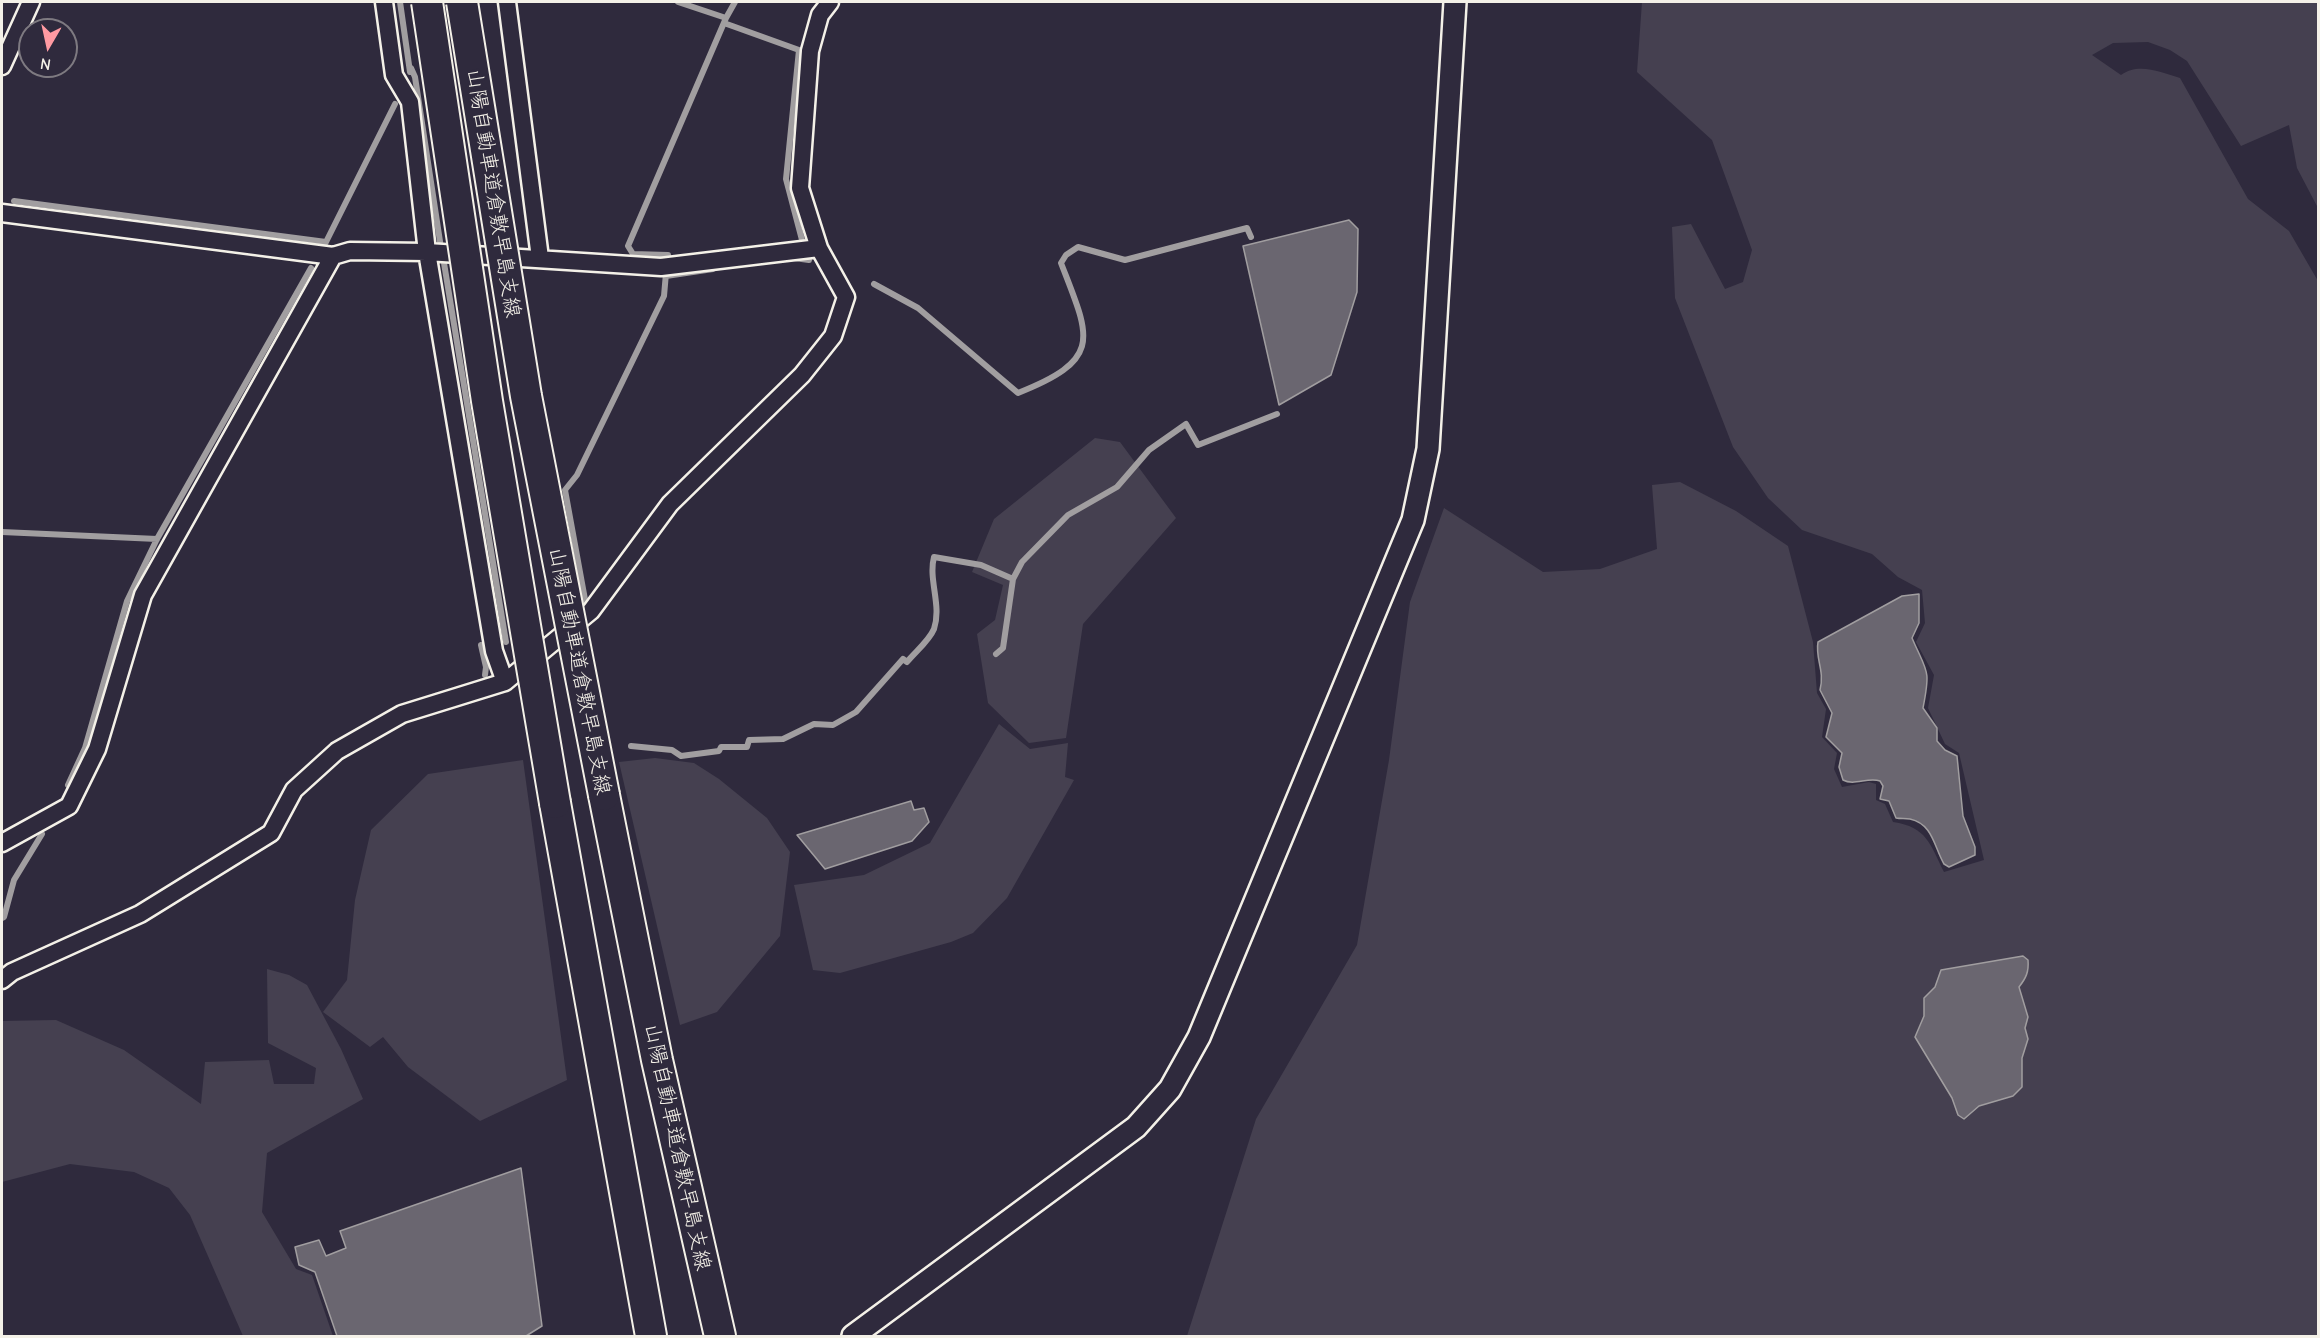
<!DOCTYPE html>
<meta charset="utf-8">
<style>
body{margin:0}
#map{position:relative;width:2320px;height:1338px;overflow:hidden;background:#2f2a3d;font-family:"Comic Neue",sans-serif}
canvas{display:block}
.frame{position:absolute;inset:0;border:3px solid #f4f1e8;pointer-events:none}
.north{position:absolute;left:18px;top:18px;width:60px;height:60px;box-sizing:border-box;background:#2f2a3d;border:2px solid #7e7a81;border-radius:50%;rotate:189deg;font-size:16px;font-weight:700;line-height:24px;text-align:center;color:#f4f1e8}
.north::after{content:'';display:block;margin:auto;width:21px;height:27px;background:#ff9aa2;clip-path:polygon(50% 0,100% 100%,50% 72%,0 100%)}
</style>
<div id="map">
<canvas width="2320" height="1338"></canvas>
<div class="frame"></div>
<div class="north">N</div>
</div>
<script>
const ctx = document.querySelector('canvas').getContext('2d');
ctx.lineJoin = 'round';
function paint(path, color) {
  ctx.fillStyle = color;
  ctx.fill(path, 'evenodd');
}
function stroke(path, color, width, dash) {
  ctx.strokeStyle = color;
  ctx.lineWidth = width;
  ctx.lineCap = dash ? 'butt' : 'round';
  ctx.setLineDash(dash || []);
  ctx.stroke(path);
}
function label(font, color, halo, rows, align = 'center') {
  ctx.font = font + ' "Comic Neue","Klee One",sans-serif';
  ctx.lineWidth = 5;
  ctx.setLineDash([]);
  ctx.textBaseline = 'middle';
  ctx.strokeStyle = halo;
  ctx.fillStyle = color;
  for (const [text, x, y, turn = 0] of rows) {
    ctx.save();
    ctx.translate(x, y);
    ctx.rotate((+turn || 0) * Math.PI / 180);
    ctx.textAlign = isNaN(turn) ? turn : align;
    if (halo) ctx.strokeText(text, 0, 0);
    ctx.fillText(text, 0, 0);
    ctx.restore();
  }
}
const green = new Path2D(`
 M1642 2H2318V208L2297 168 2289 125 2241 146 2187 61 2170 50 2148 42 2113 43 2092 55 2121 75C2138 62 2161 72 2180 78L2248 199 2289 231 2318 281V1336H1187L1256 1119 1357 945 1389 760 1410 602 1444 508 1543 572 1600 569 1657 549 1652 485 1680 482 1736 511 1788 546 1813 642 1817 693 1826 709 1822 737 1837 753 1834 769 1842 787 1869 782 1876 784V800L1885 804 1893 822C1927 827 1930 844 1944 872L1984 860 1959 753 1945 744 1928 708 1934 675 1916 642 1925 623 1922 590 1898 577 1872 554 1802 530 1768 498 1733 447 1675 298 1672 227 1691 224 1725 289 1743 282 1752 250 1712 140 1637 72Z
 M1095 438 1120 442 1176 518 1083 624 1066 738 1029 743 988 703 977 634 995 620 1003 585 972 572 994 519Z
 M999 724 1030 749 1068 743 1065 777 1074 780 1007 898 973 933 951 942 840 973 813 970 794 885 864 875 930 843Z
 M655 758 694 763 719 779 767 818 790 852 780 936 717 1012 680 1025 619 762Z
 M523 760 567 1080 480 1121 408 1067 383 1037 370 1047 323 1012 347 980 355 900 371 830 428 774Z
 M267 969 289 975 307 985 341 1049 363 1099 267 1153 262 1212 296 1269 312 1275 333 1336H243L190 1215 169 1188 134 1172 70 1164 2 1182V1021L56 1020 124 1050 201 1104 205 1062 269 1060 274 1084H314L316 1068 268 1043Z`);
const water = new Path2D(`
 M1349 220 1358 229 1357 292 1331 375 1279 405 1243 246Z
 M1919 594V623L1912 638C1927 673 1931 668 1923 708L1937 728V741L1945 750 1957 756 1963 816 1975 847V855L1949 867 1944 864C1934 847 1933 824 1910 819 1905 818 1901 819 1896 818L1889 801 1880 799 1883 786 1880 781C1868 777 1854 786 1843 780L1839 767 1842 753 1826 737 1832 713 1820 690C1825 670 1815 659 1818 642L1902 596Z
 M911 801 914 810 924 808 929 822 912 841 825 869 797 835Z
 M2023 956 2028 960C2029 972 2026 978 2019 987L2028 1017 2025 1028 2028 1039 2022 1058V1087L2013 1096 1979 1106 1964 1119 1958 1115 1952 1098 1915 1037 1924 1016V998L1935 987 1941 970Z
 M521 1168 542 1326 526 1336H337L315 1272 299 1265 295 1247 319 1240 326 1256 346 1248 340 1231Z`);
const stream = new Path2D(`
 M400 2 410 72
 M726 18 735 2
 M724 23 799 50 786 179 802 240
 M411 68 415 77 441 248
 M14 201 326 242
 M325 244 395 104
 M794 258 809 260 808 257
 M668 261V255L633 254 628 246 726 18 678 2
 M444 263 506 642
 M666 276 713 269
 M874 284 918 308 1018 393C1104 359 1090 338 1061 263L1066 255 1078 247 1125 260 1247 228 1251 237
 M2 532 157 539
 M586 605 565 490 577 475 664 296 666 273
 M481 645 486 667 485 675
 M996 654 1003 648 1013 579 1022 562 1068 515 1117 487 1149 450 1186 424 1198 445 1277 414
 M631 746 672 750 681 756 719 751 721 747H747L749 740 783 739 814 724 833 725 856 712 903 659 907 662C915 652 929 641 934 629 942 605 928 580 934 557L981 565 1013 579
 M68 785 85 748 127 601 157 539 311 268
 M2 918 4 917 14 880 42 834`);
const minor = new Path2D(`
 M384 2 394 75 410 102 427 252 494 651 505 682
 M507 2 540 258
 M2 66 31 2
 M2 213 333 256 350 251 427 252 661 267 819 248
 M2 843 69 806 97 749 143 595 333 256
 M2 980 12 972 140 914 271 833 294 790 337 751 402 714 505 682 591 611 670 504 802 375 833 336 846 297 819 248 800 188 810 51 820 15 830 2`);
const tertiary = new Path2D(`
 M853 1336 1136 1127 1170 1089 1199 1037 1413 520 1428 449 1455 2`);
const motorway = new Path2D(`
 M604 795 657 1060 720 1336
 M555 803 651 1336`);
const motorwayBridge = new Path2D(`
 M427 2 487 401 555 803
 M462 2 526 396 604 795`);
const streetNames = [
 ["山陽自動車道倉敷早島支線",493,193,81],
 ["山陽自動車道倉敷早島支線",579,671,79],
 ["山陽自動車道倉敷早島支線",677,1147,78]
];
paint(green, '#454050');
paint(water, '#6a6670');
stroke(water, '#a19ea0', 1.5);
stroke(stream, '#a19ea0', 6);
stroke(minor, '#f4f1e8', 21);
stroke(tertiary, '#f4f1e8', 26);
stroke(motorway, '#f4f1e8', 34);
stroke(minor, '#2f2a3d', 16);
stroke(tertiary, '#2f2a3d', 21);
stroke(motorway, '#2f2a3d', 30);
stroke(motorwayBridge, '#f4f1e8', 34, []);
stroke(motorwayBridge, '#2f2a3d', 30);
label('21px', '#f4f1e8', '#2f2a3d', streetNames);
</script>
